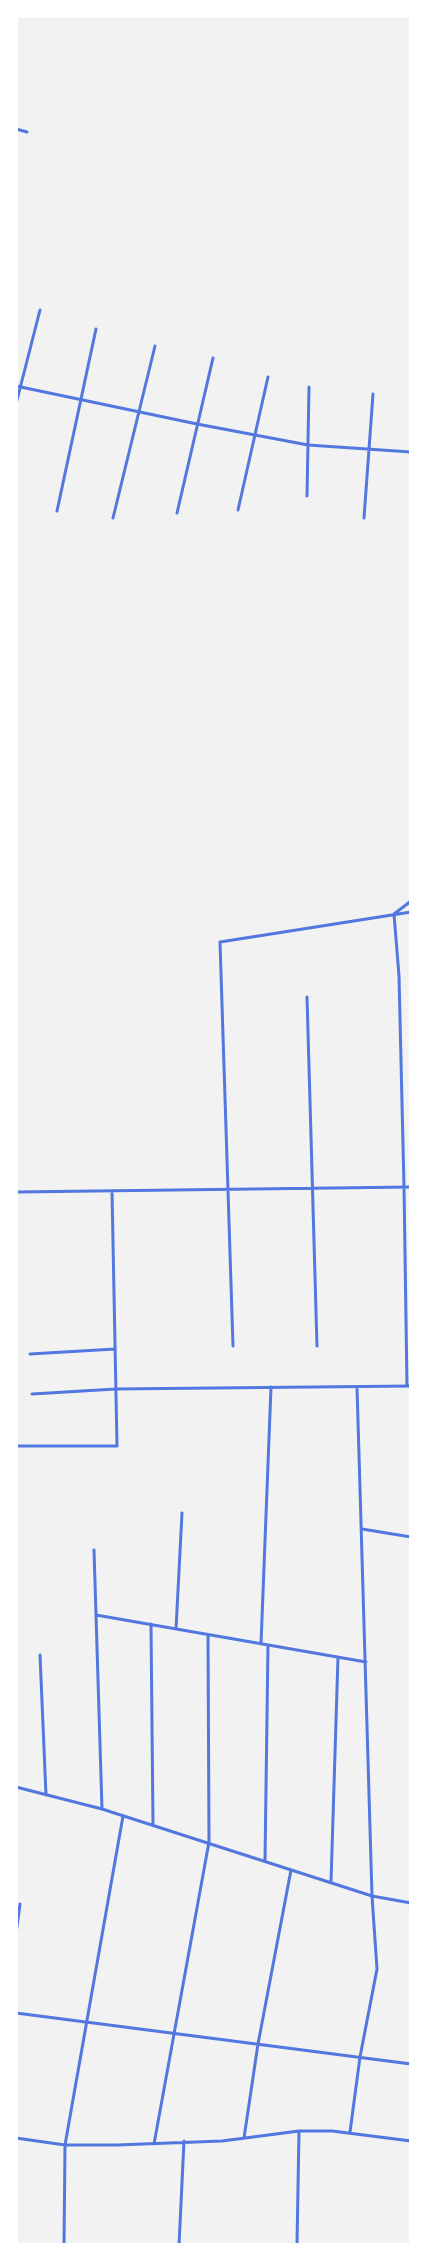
<!DOCTYPE html>
<style>
body{margin:0}
#map{position:relative;width:427px;height:2261px;overflow:hidden;background:#f2f2f2;font-family:Karla,sans-serif}
canvas{display:block}
.frame{position:absolute;inset:0;border:18px solid #fff;pointer-events:none}
</style>
<div id="map">
<canvas width="427" height="2261"></canvas>
<div class="frame"></div>
</div>
<script>
const ctx = document.querySelector('canvas').getContext('2d');
ctx.lineJoin = 'round';
function stroke(path, color, width, dash) {
  ctx.strokeStyle = color;
  ctx.lineWidth = width;
  ctx.lineCap = dash ? 'butt' : 'round';
  ctx.setLineDash(dash || []);
  ctx.stroke(path);
}
const minor = new Path2D(`
 M16 129 27 132
 M16 386 197 424 308 445 411 452
 M16 404 40 310
 M307 496 309 387
 M238 510 268 377
 M57 511 96 329
 M177 513 213 358
 M113 518 155 346
 M364 518 373 394
 M307 997 317 1346
 M16 1192 411 1187
 M233 1346 220 942 411 912
 M30 1354 115 1349
 M407 1386 404 1187 399 976 394 914 411 901
 M32 1394 116 1389 411 1386
 M16 1446H117L112 1191
 M362 1529 411 1537
 M94 1550 102 1809
 M96 1615 366 1662
 M151 1624 153 1825
 M176 1629 182 1513
 M261 1644 271 1387
 M40 1655 46 1795
 M16 1787 102 1809 372 1896 411 1903
 M265 1861 268 1645
 M331 1882 338 1657
 M16 1934 20 1904
 M16 2013 411 2064
 M350 2132 360 2057 377 1969 372 1896 357 1387
 M16 2138 65 2145H117L222 2141 299 2131H332L411 2141
 M244 2138 258 2044 291 1870
 M154 2144 209 1842 208 1635
 M64 2245 65 2145 123 1816
 M179 2245 184 2141
 M297 2245 299 2131`);
stroke(minor, '#5277de', 3);
</script>
